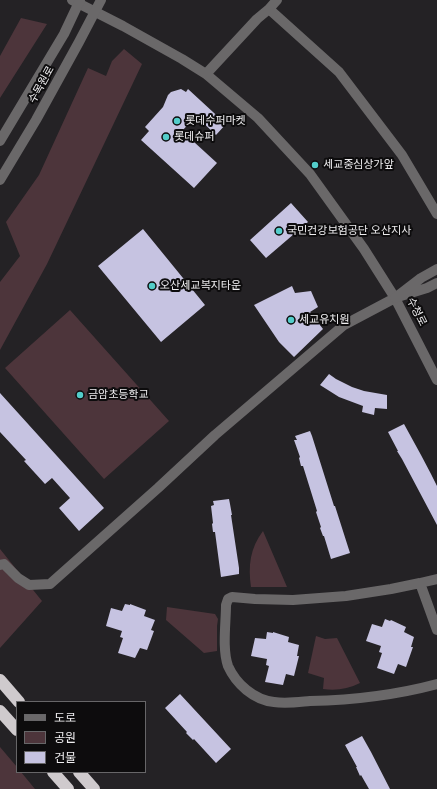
<!DOCTYPE html>
<meta charset="utf-8">
<style>
body{margin:0}
#map{position:relative;width:437px;height:789px;overflow:hidden;background:#242225;font-family:"Nunito Sans","Noto Sans KR",sans-serif}
canvas{display:block}
.legend{position:absolute;left:16px;top:701px;width:130px;height:72px;box-sizing:border-box;background:#0d0c0d;border:1px solid #676668;margin:0;padding:5px 7px;list-style:none;font-size:12px;color:#efeef0}
.legend li{display:flex;align-items:center;gap:8px;height:20px}
.legend b{width:20px;border:1px solid #676668}
</style>
<div id="map">
<canvas width="437" height="789"></canvas>
<ul class="legend">
<li><b style="height:5px;background:#6a6869"></b>도로</li>
<li><b style="height:11px;background:#4d353b"></b>공원</li>
<li><b style="height:11px;background:#c6c3e1"></b>건물</li>
</ul>
</div>
<script>
const ctx = document.querySelector('canvas').getContext('2d');
ctx.lineJoin = 'round';
function paint(path, color) {
  ctx.fillStyle = color;
  ctx.fill(path, 'evenodd');
}
function stroke(path, color, width, dash) {
  ctx.strokeStyle = color;
  ctx.lineWidth = width;
  ctx.lineCap = dash ? 'butt' : 'round';
  ctx.setLineDash(dash || []);
  ctx.stroke(path);
}
function label(font, color, halo, rows, align = 'center') {
  ctx.font = font + ' "Nunito Sans","Noto Sans KR",sans-serif';
  ctx.lineWidth = 4;
  ctx.setLineDash([]);
  ctx.textBaseline = 'middle';
  ctx.strokeStyle = halo;
  ctx.fillStyle = color;
  for (const [text, x, y, turn = 0] of rows) {
    ctx.save();
    ctx.translate(x, y);
    ctx.rotate((+turn || 0) * Math.PI / 180);
    ctx.textAlign = isNaN(turn) ? turn : align;
    if (halo) ctx.strokeText(text, 0, 0);
    ctx.fillText(text, 0, 0);
    ctx.restore();
  }
}
const green = new Path2D(`
 M21 18 47 24 0 98V56Z
 M124 49 142 64 47 264 0 350V282L20 256 6 222 39 175 88 68 106 76 112 61Z
 M70 310 169 421 104 479 5 368Z
 M263 531 287 587H251C248 566 250 548 263 531Z
 M0 549 42 601 0 648Z
 M167 607 215 614 218 619 217 626V651L204 653 166 620Z
 M316 636 325 639 337 638 360 683C348 689 336 691 323 689L324 678 308 673Z
 M0 747 17 767V772H21L35 789H0Z`);
const building = new Path2D(`
 M181 89 186 92 188 89 226 124 216 135 196 116 182 131 217 163 194 188 141 140 149 131 145 127 163 107 168 95 171 92Z
 M291 203 308 222 266 258 250 240Z
 M143 229 205 305 161 342 98 266Z
 M292 286 295 293 311 291 318 307 310 312 323 329 294 357 279 342 254 305Z
 M329 374 336 379 352 387 364 391 387 395V409L375 408 374 415 362 412 363 406 339 397 320 385Z
 M0 393 104 508 79 531 59 508 70 498 52 478 45 484 24 461 26 460 0 432Z
 M404 424 421 455 431 474 437 486V525L402 459 397 451H398L388 432Z
 M310 431 312 436 334 506H335L350 553 331 559 324 536H323L320 528 321 527 316 512 317 511 303 466H301L299 458 300 457 294 440H297L295 436Z
 M229 499 230 504 232 515H231L239 568V574L221 577 215 532H213L212 524 213 523 211 506 214 505 213 501Z
 M125 604 130 605V604L146 610 144 616 155 620 151 630 154 631 147 650 140 648 135 658 118 653 123 638 120 637 122 631 106 626 111 608 122 611Z
 M385 619 390 621 391 620 406 627 404 632 414 637 411 647H413L406 667 398 664 394 674 377 668 382 653 379 652 381 646 366 641 372 624 382 627Z
 M267 632 273 633V632L289 637 288 642 299 645 297 656H299L294 676 286 674 283 685 265 682 269 666 266 665 267 659 251 656 255 638 266 639Z
 M180 694 231 749 216 763 194 739 193 740 186 733 187 732 165 708Z
 M362 736 371 752 390 789H369L361 775 360 776 356 767H357L345 745Z`);
const minor = new Path2D(`
 M72 0 123 26 182 59 206 74 258 118 310 174 364 249 395 298 437 380
 M269 9 277 0
 M206 74 257 19 269 9 339 72 402 155 437 214
 M0 565 4 564 18 578 29 585 50 584 158 488 215 435 344 325 395 298
 M437 579 420 583 391 589 346 596 293 600 255 599 232 597 228 599 226 605C226 623 222 649 228 666 236 684 254 700 274 702 286 704 299 702 310 701 353 700 396 695 437 684
 M420 583 437 630`);
const tertiary = new Path2D(`
 M0 141 64 34 80 0
 M0 180 36 120 79 42 101 0
 M401 296 427 288 437 283
 M395 298 421 278 437 269`);
const motorway = new Path2D(`
 M0 680 19 702
 M0 711 17 730
 M53 772 68 789
 M79 772 94 789`);
const markers = [
 [177,121,4,"#53cdca"],
 [166,137,4,"#53cdca"],
 [315,165,4,"#53cdca"],
 [279,231,4,"#53cdca"],
 [152,286,4,"#53cdca"],
 [291,320,4,"#53cdca"],
 [80,395,4,"#53cdca"]
];
const streetNames = [
 ["수목원로",42,85,-61],
 ["수청로",416,312,63]
];
const poiNames = [
 ["롯데수퍼마켓",185,121],
 ["롯데슈퍼",174,137],
 ["세교중심상가앞",323,165],
 ["국민건강보험공단 오산지사",287,231],
 ["오산세교복지타운",160,286],
 ["세교유치원",299,320],
 ["금암초등학교",88,395]
];
paint(green, '#4d353b');
paint(building, '#c6c3e1');
stroke(minor, '#6a6869', 10);
stroke(tertiary, '#6a6869', 10);
stroke(motorway, '#cfcacd', 12);
for (const [x, y, r, color] of markers) {
  const dot = new Path2D();
  dot.arc(x, y, r, 0, 2 * Math.PI);
  ctx.fillStyle = color;
  ctx.fill(dot);
  stroke(dot, '#0d0c0d', 1.5);
}
label('11px', '#efeef0', '#0d0c0d', streetNames);
label('11px', '#efeef0', '#0d0c0d', poiNames, 'left');
</script>
